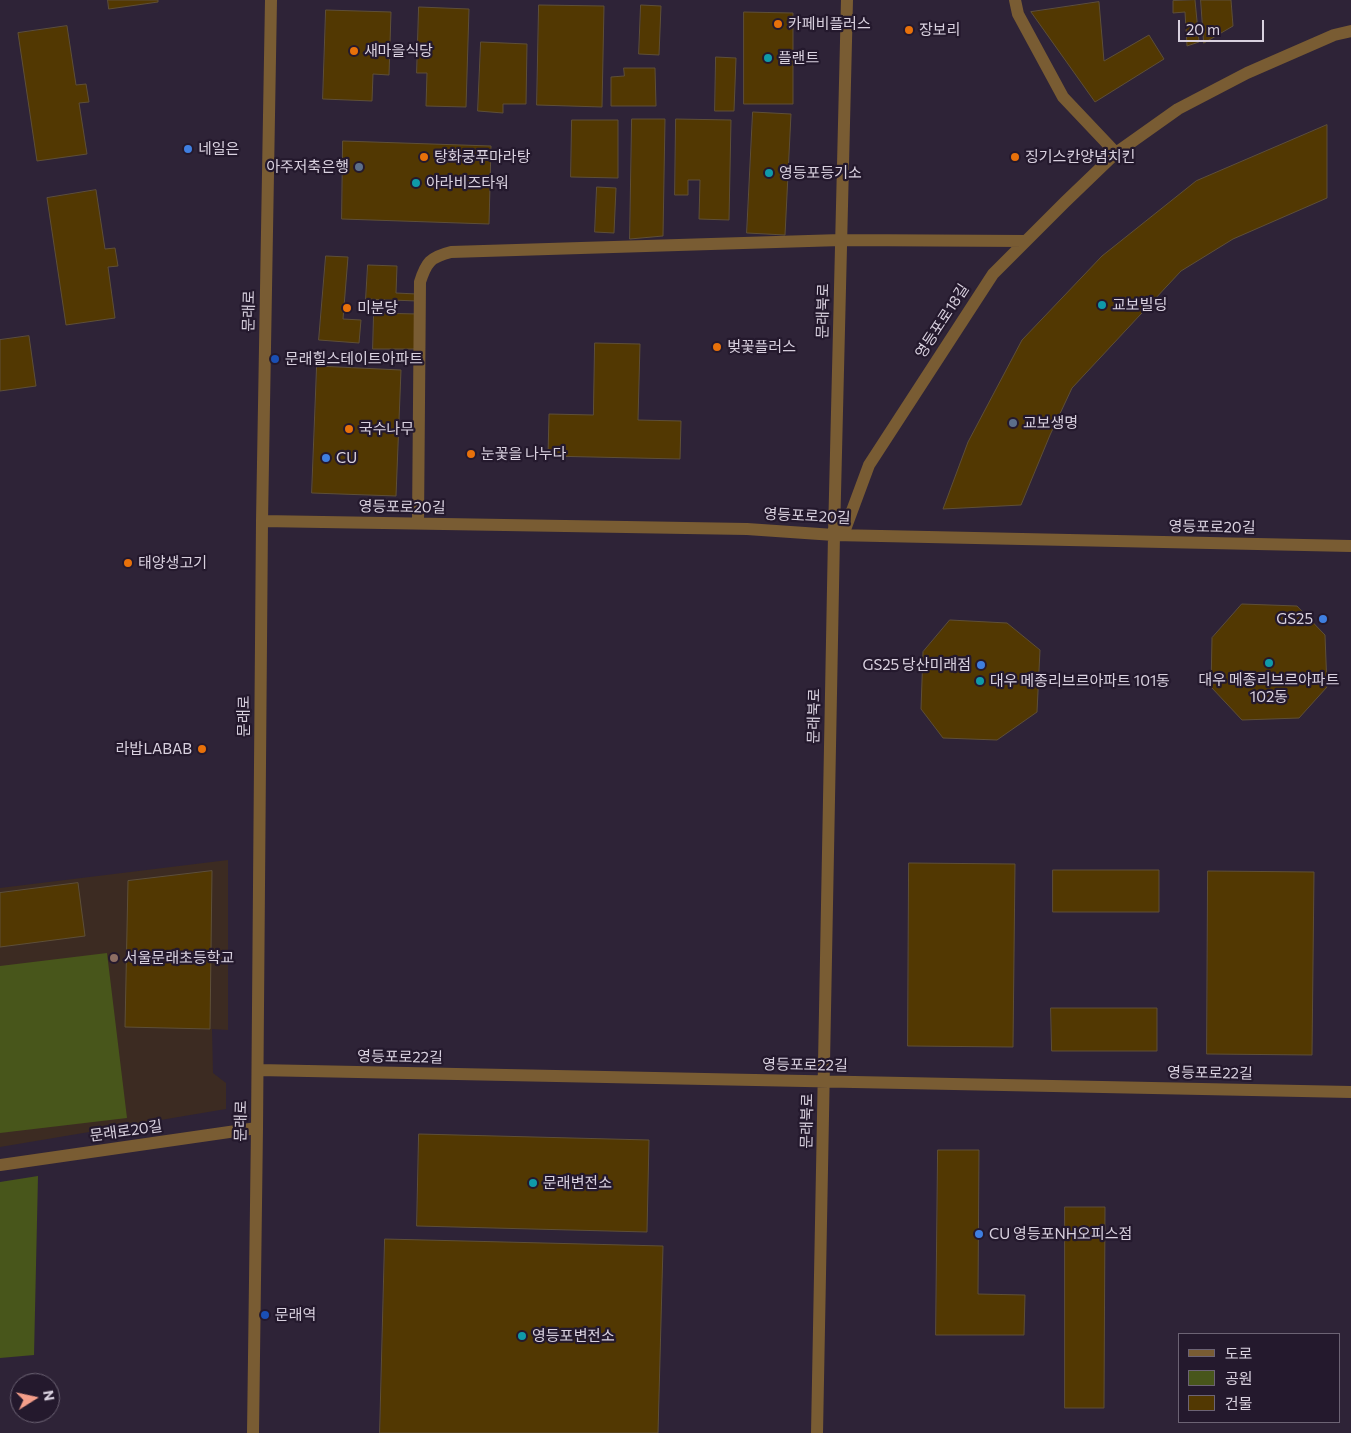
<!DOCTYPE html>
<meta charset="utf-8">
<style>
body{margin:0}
#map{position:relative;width:1351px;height:1433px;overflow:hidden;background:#2e2337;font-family:Commissioner,"Noto Sans KR",sans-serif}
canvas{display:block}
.legend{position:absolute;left:1178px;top:1333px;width:162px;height:90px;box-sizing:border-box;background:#24192d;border:1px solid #6c6374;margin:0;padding:6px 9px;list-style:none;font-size:15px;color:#d9d1df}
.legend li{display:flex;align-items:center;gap:10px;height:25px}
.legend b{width:25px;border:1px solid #6c6374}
.north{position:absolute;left:10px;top:1373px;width:50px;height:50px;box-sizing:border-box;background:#24192d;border:1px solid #6c6374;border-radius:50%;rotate:80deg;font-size:14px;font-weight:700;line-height:20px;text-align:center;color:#d9d1df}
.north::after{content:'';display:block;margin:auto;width:18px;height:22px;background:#f49e8a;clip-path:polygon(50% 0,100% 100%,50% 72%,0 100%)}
.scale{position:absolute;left:1178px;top:20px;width:86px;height:22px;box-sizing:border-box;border:2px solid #d9d1df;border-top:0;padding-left:6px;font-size:15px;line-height:18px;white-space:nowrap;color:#d9d1df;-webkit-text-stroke:4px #24192d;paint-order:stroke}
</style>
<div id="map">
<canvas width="1351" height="1433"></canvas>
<ul class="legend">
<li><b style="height:6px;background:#795c33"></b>도로</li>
<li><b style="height:14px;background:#48561b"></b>공원</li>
<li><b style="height:14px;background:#523802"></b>건물</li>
</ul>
<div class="north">N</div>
<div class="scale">20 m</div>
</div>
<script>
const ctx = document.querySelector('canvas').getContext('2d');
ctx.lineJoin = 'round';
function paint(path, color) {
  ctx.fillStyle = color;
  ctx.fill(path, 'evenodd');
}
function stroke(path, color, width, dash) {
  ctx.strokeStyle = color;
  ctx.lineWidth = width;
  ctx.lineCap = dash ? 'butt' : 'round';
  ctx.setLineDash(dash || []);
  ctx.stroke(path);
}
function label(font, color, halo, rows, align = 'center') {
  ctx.font = font + ' Commissioner,"Noto Sans KR",sans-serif';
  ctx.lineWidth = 4.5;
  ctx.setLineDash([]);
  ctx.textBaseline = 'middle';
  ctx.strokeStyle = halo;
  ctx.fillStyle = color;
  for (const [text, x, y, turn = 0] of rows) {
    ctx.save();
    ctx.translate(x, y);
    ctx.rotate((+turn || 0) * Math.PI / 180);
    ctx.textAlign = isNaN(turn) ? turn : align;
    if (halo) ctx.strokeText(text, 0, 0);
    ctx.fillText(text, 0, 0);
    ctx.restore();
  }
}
const education = new Path2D(`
 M228 860V1030L212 1029 213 1073 226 1083V1109L0 1147V888Z`);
const green = new Path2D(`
 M107 953 127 1118 0 1133V966Z
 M38 1176 34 1355 0 1358V1182Z`);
const building = new Path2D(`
 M108 0H158V2L109 9Z
 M1195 0 1199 42 1187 46 1185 12 1173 13V1Z
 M1201 0H1231L1233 26 1204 43Z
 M1099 2 1104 61 1149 35 1164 59 1095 102 1031 12Z
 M539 5 604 6 602 107 537 105Z
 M641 5 661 6 659 55 639 54Z
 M419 7 469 9 466 107 426 106 427 73H417Z
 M326 10 391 12 389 75 373 74 372 101 323 99Z
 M744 12 793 13V104H744Z
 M67 26 76 85 86 84 89 102 79 103 87 154 37 161 18 33Z
 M481 42 527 44 526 104H503V113L478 111Z
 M716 57 736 58 734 111H715Z
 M624 68H655L656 106H611V77L624 76Z
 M753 112 791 114 785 235 747 233Z
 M632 119H665L663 236 630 239Z
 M676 119 731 120 729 220 699 219 700 180H688V195H675Z
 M572 120H618V178L571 177Z
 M1327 125V198L1233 239 1181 271 1072 388 1050 435 1021 505 943 509 968 442 1022 340 1102 256 1196 181Z
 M343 141 491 146 489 224 342 219Z
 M597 187 616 188 614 233 595 232Z
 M96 190 105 249 115 248 118 266 108 267 115 318 66 325 47 198Z
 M326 256 348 257 343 319 361 320 359 343 319 340Z
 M368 265 397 266 396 293 417 294V301L366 299Z
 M374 313 418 314 417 349H373Z
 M29 336 36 386 0 391V340Z
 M595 343 640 344 638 420 681 421 680 459 548 456 549 414 593 415Z
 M317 366 401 370 396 496 312 493Z
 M1242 604 1297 606 1325 635 1327 687 1299 718 1242 720 1211 687 1212 638Z
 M950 620 1007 623 1040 650 1037 712 997 740 943 738 921 709 923 652Z
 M909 863 1015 864 1013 1047 908 1046Z
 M1053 870H1159V912H1053Z
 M212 871 210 1029 125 1027 128 881Z
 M1208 871 1314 872 1312 1055 1207 1054Z
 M78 883 85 936 0 947V893Z
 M1051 1008H1157V1051H1052Z
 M419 1134 649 1140 647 1232 417 1226Z
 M938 1150H979L978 1294 1025 1295 1024 1335H936Z
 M1065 1207H1105L1104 1408H1065Z
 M385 1239 663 1246 658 1433H380Z`);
const minor = new Path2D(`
 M1015 0 1018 14 1063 97 1116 153
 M262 521 747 529 834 535 1351 546
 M418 523 420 282C426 263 430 257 451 252L841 240 1026 241
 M834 535 846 527 869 465 993 274 1065 202 1116 153 1178 109 1247 73 1334 35 1351 31
 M258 1070 1351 1092
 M0 1165 257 1128
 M253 1433 257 1128 262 521 271 0
 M817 1433 834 535 847 0`);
const markers = [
 [778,24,5,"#e8710a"],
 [909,30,5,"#e8710a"],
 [354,51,5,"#e8710a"],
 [768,58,5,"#0f9aa8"],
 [188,149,5,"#3f7fe0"],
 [424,157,5,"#e8710a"],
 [1015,157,5,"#e8710a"],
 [359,167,5,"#5c6f8a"],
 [769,173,5,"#0f9aa8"],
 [416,183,5,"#0f9aa8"],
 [1102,305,5,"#0f9aa8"],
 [347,308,5,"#e8710a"],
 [717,347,5,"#e8710a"],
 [275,359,5,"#1a4fb4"],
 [1013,423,5,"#5c6f8a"],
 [349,429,5,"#e8710a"],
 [471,454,5,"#e8710a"],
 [326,458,5,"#3f7fe0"],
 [128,563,5,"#e8710a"],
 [1323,619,5,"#3f7fe0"],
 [1269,663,5,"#0f9aa8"],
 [981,665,5,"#3f7fe0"],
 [980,681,5,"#0f9aa8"],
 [202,749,5,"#e8710a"],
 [114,958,5,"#8d6e63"],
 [533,1183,5,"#0f9aa8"],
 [979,1234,5,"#3f7fe0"],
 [265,1315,5,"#1a4fb4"],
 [522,1336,5,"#0f9aa8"]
];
const poiNames = [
 ["카페비플러스",788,24],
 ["장보리",919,30],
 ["새마을식당",364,51],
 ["플랜트",778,58],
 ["네일은",198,149],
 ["탕화쿵푸마라탕",434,157],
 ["징기스칸양념치킨",1025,157],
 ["아주저축은행",349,167,"right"],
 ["영등포등기소",779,173],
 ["아라비즈타워",426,183],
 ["교보빌딩",1112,305],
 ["미분당",357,308],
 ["벚꽃플러스",727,347],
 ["문래힐스테이트아파트",285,359],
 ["교보생명",1023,423],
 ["국수나무",359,429],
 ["눈꽃을 나누다",481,454],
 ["CU",336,458],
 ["태양생고기",138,563],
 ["GS25",1313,619,"right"],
 ["GS25 당산미래점",971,665,"right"],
 ["대우 메종리브르아파트",1269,680,"center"],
 ["102동",1269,697,"center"],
 ["대우 메종리브르아파트 101동",990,681],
 ["라밥LABAB",192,749,"right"],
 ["서울문래초등학교",124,958],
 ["문래변전소",543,1183],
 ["CU 영등포NH오피스점",989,1234],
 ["문래역",275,1315],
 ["영등포변전소",532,1336]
];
const streetNames = [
 ["문래로",249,311,-89],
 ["문래북로",823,311,-89],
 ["영등포로18길",942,321,-57],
 ["영등포로20길",402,507,1],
 ["영등포로20길",807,516,3],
 ["영등포로20길",1212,527,1],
 ["문래로",244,716,-90],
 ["문래북로",814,716,-89],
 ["영등포로22길",400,1057,1],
 ["영등포로22길",805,1065,1],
 ["영등포로22길",1210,1073,1],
 ["문래로",241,1121,-89],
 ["문래북로",807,1121,-89],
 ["문래로20길",126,1131,-8]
];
paint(education, '#3c2b22');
paint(green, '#48561b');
paint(building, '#523802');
stroke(building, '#5e4f38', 1);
stroke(minor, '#795c33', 12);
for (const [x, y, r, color] of markers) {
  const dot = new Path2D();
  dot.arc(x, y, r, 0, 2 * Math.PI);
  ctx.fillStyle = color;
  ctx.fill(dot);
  stroke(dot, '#24192d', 2);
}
label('15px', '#d9d1df', '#24192d', poiNames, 'left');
label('15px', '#d9d1df', '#24192d', streetNames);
</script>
